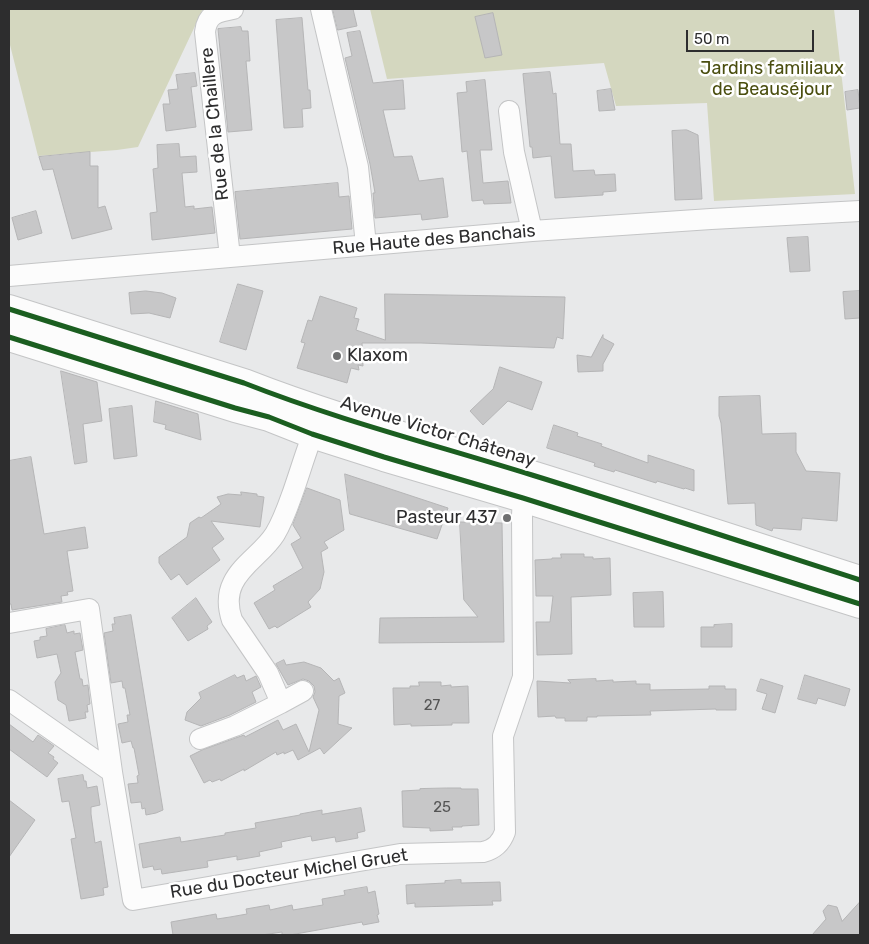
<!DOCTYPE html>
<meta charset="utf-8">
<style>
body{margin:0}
#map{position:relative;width:869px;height:944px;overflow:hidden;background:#e8e9ea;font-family:Rubik,sans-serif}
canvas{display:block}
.frame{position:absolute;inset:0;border:10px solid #2d2d2e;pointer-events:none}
.scale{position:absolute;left:686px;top:30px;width:128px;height:22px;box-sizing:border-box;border:2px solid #2d2d2e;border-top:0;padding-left:6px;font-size:15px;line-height:18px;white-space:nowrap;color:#2d2d2e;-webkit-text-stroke:4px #fff;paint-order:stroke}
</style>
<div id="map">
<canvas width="869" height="944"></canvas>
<div class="frame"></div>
<div class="scale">50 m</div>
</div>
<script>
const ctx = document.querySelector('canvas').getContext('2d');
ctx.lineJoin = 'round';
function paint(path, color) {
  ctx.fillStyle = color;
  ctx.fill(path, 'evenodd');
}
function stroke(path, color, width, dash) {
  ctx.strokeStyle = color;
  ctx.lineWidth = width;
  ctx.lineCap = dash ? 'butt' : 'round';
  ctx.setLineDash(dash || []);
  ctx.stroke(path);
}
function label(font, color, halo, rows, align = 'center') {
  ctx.font = font + ' Rubik,sans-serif';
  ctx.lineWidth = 5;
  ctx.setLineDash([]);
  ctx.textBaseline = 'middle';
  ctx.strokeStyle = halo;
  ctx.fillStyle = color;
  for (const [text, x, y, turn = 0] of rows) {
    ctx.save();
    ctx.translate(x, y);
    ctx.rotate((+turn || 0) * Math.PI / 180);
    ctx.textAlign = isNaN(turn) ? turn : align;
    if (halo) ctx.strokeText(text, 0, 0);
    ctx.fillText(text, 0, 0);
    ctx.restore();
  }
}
const green = new Path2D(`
 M9 9H203L138 147 117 150 38 156 9 41Z
 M370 9H834L855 194 714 201 707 103 616 106 604 63 387 79Z`);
const building = new Path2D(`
 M333 9H353L357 26 338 30Z
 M493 13 502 55 485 58 475 17Z
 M302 18 308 90H310L311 108 302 109 303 127 284 128 276 20Z
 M241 27 242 31H248L250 61H246L252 130 228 132 218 29Z
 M360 31 373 83 403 80 405 109 383 110 394 157 412 156 419 181 443 178 448 217 422 220 421 214 375 218 373 193H375L370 164 345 58 352 56 347 33Z
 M550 72 553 94 556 93 560 144H571L573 171 594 170 595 175 615 174 616 191 603 192V195L555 198 551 156 533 158 532 147H530L523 74Z
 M195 73 197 86 191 87 196 127 166 131 163 104H170L168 90 178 89 176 75Z
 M485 80 492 150H480L483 183 508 181 511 203 484 204 483 200 472 201 467 151 462 152 457 93 467 92 466 82Z
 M611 89 615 110 599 111 597 91Z
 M858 90 860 108 847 110 845 92Z
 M687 130 698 135 702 199 675 200 672 131Z
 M179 144 180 157 196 156 197 172 182 173 185 207 194 206V209L212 207 215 233 152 240 150 213 157 212 153 169 158 168 157 145Z
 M90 152V166H98V208L105 206 112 229 72 239 53 169 43 170 39 157Z
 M338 183 339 197 349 196 352 229 240 239 235 192Z
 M36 211 42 233 18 240 12 218Z
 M808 237 810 271 790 272 787 238Z
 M238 284 263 291 246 350 220 342Z
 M146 291 162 293 176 298 170 318 149 313 131 314 129 293Z
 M860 291V318L845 319 843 292Z
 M385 294 565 297 563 339 557 337 554 348 421 343H362L363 366 358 365 359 370 351 368 347 383 297 368 305 343 301 342 308 320 312 321 320 296 357 308 354 318 359 319 356 330 385 340Z
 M603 335V338L614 344 603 364V371L578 372 577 355 591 357Z
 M500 367 542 382 532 410 508 401 483 425 470 411 493 389Z
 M61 371 97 382 102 421 83 424 87 462 75 464Z
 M760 396 762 434 796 433V452L806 471 840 473 837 521 802 518 801 530 773 528 772 531 756 525 755 503 728 504 721 423 719 416V397Z
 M156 401 198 414 201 440 165 429 166 425 154 422Z
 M132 406 137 456 114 459 109 409Z
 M554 425 578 433 577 436 602 444 601 446 648 463V455L694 470V491L685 488 684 489 657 481 656 483 615 470 614 472 594 466 595 463 547 448Z
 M31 457 44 534 85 527 88 548 67 551 73 591 67 592 68 595 61 596 62 602 12 610 11 604H9V461Z
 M345 474 448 508 437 539 350 514Z
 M307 488 340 500 344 530 324 542 328 548 321 552 324 572 320 589 308 602 311 607 277 628 275 626 269 629 254 603 275 590 273 586 303 568 291 544 301 538 293 525Z
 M241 492 257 494V496L264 497 260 527 211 521 224 539 212 548 220 560 187 585 179 574 171 580 159 563V557L187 537 190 523 199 517 201 518 221 504 217 497 228 494 241 495Z
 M460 522 502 523 504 642 379 643 380 618 478 617 464 600Z
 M561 554H584V557H593V559L610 558 611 595 571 597 572 654 537 655 536 622H550L553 596H536L535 560 552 559V558H561Z
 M663 592 664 627H634L633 593Z
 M196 598 212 622 207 626 208 629 188 641 172 618Z
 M131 615 163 810 156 813 146 815 145 808 142 809 141 802 131 803 128 784 138 783 137 776 139 775 134 748H133L131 741 122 743 118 724 128 722 127 715H130L125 688H123L122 681 111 683 104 633 113 631 112 624H115L114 618Z
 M732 624V647H701V627H714V625Z
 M65 625 67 633 74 631V634L80 633 83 650 75 652 80 679H82L83 686 88 685 90 704 87 705 88 712H85L86 718 69 721 66 705 58 700 55 682 61 673 57 654 37 658 34 641 40 640V637L47 636 46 629Z
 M284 660 286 665 304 662 321 668 334 681 339 678 345 693 339 696 338 724 352 728 324 754 320 748 298 760 293 750 284 754V752L277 755 276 752 244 771V769L221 781 220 779 212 782 210 780 204 783 190 756 202 750 244 735 245 737 278 720 283 730 296 724 309 752 319 710 313 697 315 692 314 686 309 681 303 679 288 685 276 664Z
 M235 675 237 678 244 675 246 681 256 676 261 687 252 692 256 702 230 715 201 726 185 720 187 712 201 698 199 693Z
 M805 675 850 689 845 706 818 698 816 704 798 699Z
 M596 679V681L613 680V682L636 681V684H650V690L709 689V686H725V689H736V710H716V709L650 711 651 715 597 716V717H587V721H565V718H556L555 716 538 717 537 681 571 683 568 680Z
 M761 679 783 686 775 713 762 709 767 694 757 691Z
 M419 682H441V686L451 685V687L468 686 469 723H452V725L411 726V724L394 725 393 688H410V686H419Z
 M9 724 33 742 38 735 54 746 48 753 54 757 53 759 58 763 47 777 9 749Z
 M83 775 84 781H86L87 788 97 786 100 805 91 807V814L95 843 101 841 108 887 103 888 104 895 81 899 71 839 76 838 69 801 62 802 58 779Z
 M447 788H461V789H478L479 825 462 826V827H452L453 830 430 831V828L403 827 402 791 420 790V789Z
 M9 800 35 820 9 857Z
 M361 808 365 831 357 833 358 838 336 842 335 837 312 841 311 836 281 842 282 847 259 852 260 856 237 860V856L207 861 208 867 162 874 161 869 154 870 153 866 143 868 139 844 180 837 181 842 225 835V833L256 828 255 823 300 815V814L322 810V814Z
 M461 880V883L500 882 501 901H492L493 905 415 907V903L407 904 406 885 445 883V881Z
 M367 887 368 893 375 891 379 914 377 915 379 922 363 925 362 922 290 935H282V932L262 935H173L171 922 216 914 217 919 230 917 247 914 246 909 269 905 270 910 292 905 293 910 323 905 322 899 345 895 344 891Z
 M860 902V935H812L826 919 823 911 828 905 837 907 842 921Z`);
const minor = new Path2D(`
 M321 9 358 167 366 245
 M509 111 514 152 532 231
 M230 257 205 32C207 14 217 12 233 9
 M9 276 532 231 711 219 860 211
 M9 623 89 609 112 772
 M9 700 112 772 133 900 400 854 483 852C495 849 501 843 505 832L503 736 523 677 522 515 523 498
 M281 703 303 691
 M200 739 235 726 281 703 268 673 232 620C228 608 227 595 233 583 242 564 264 552 275 534 283 521 288 506 293 492 301 469 308 445 317 423`);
const secondary = new Path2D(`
 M9 309 244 383C338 420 436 445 532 475 642 509 751 545 860 580
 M9 337 235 408 269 417 312 434 384 457 523 498 860 604`);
const cycleway = new Path2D(`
 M9 309 244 383C338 420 436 445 532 475 642 509 751 545 860 580
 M9 337 235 408 269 417 312 434 384 457 523 498 860 604`);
const markers = [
 [337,356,5,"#6e6f70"],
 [507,518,5,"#6e6f70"]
];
const numberNames = [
 ["27",432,706],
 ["25",442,808]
];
const parkNames = [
 ["Jardins familiaux",772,69],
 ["de Beauséjour",772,90]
];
const streetNames = [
 ["Rue de la Chaillere",215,124,-96],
 ["Rue Haute des Banchais",434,240,-5],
 ["Avenue Victor Châtenay",438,432,17],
 ["Rue du Docteur Michel Gruet",289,874,-9]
];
const poiNames = [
 ["Klaxom",347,356],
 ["Pasteur 437",497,518,"right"]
];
paint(green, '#d4d7bf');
paint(building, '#c7c7c8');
stroke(building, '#b5b5b6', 1);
stroke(minor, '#c4c5c6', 22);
stroke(secondary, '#c4c5c6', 30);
stroke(minor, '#fcfcfc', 20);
stroke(secondary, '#fcfcfc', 28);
stroke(cycleway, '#1b5e20', 5);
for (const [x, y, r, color] of markers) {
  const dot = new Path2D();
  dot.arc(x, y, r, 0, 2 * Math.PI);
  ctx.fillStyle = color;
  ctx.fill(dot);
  stroke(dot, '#fff', 2);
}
label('15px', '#545454', null, numberNames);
label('18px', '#4a4e0f', '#fff', parkNames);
label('18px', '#2d2d2e', '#fff', streetNames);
label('18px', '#2d2d2e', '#fff', poiNames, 'left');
</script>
